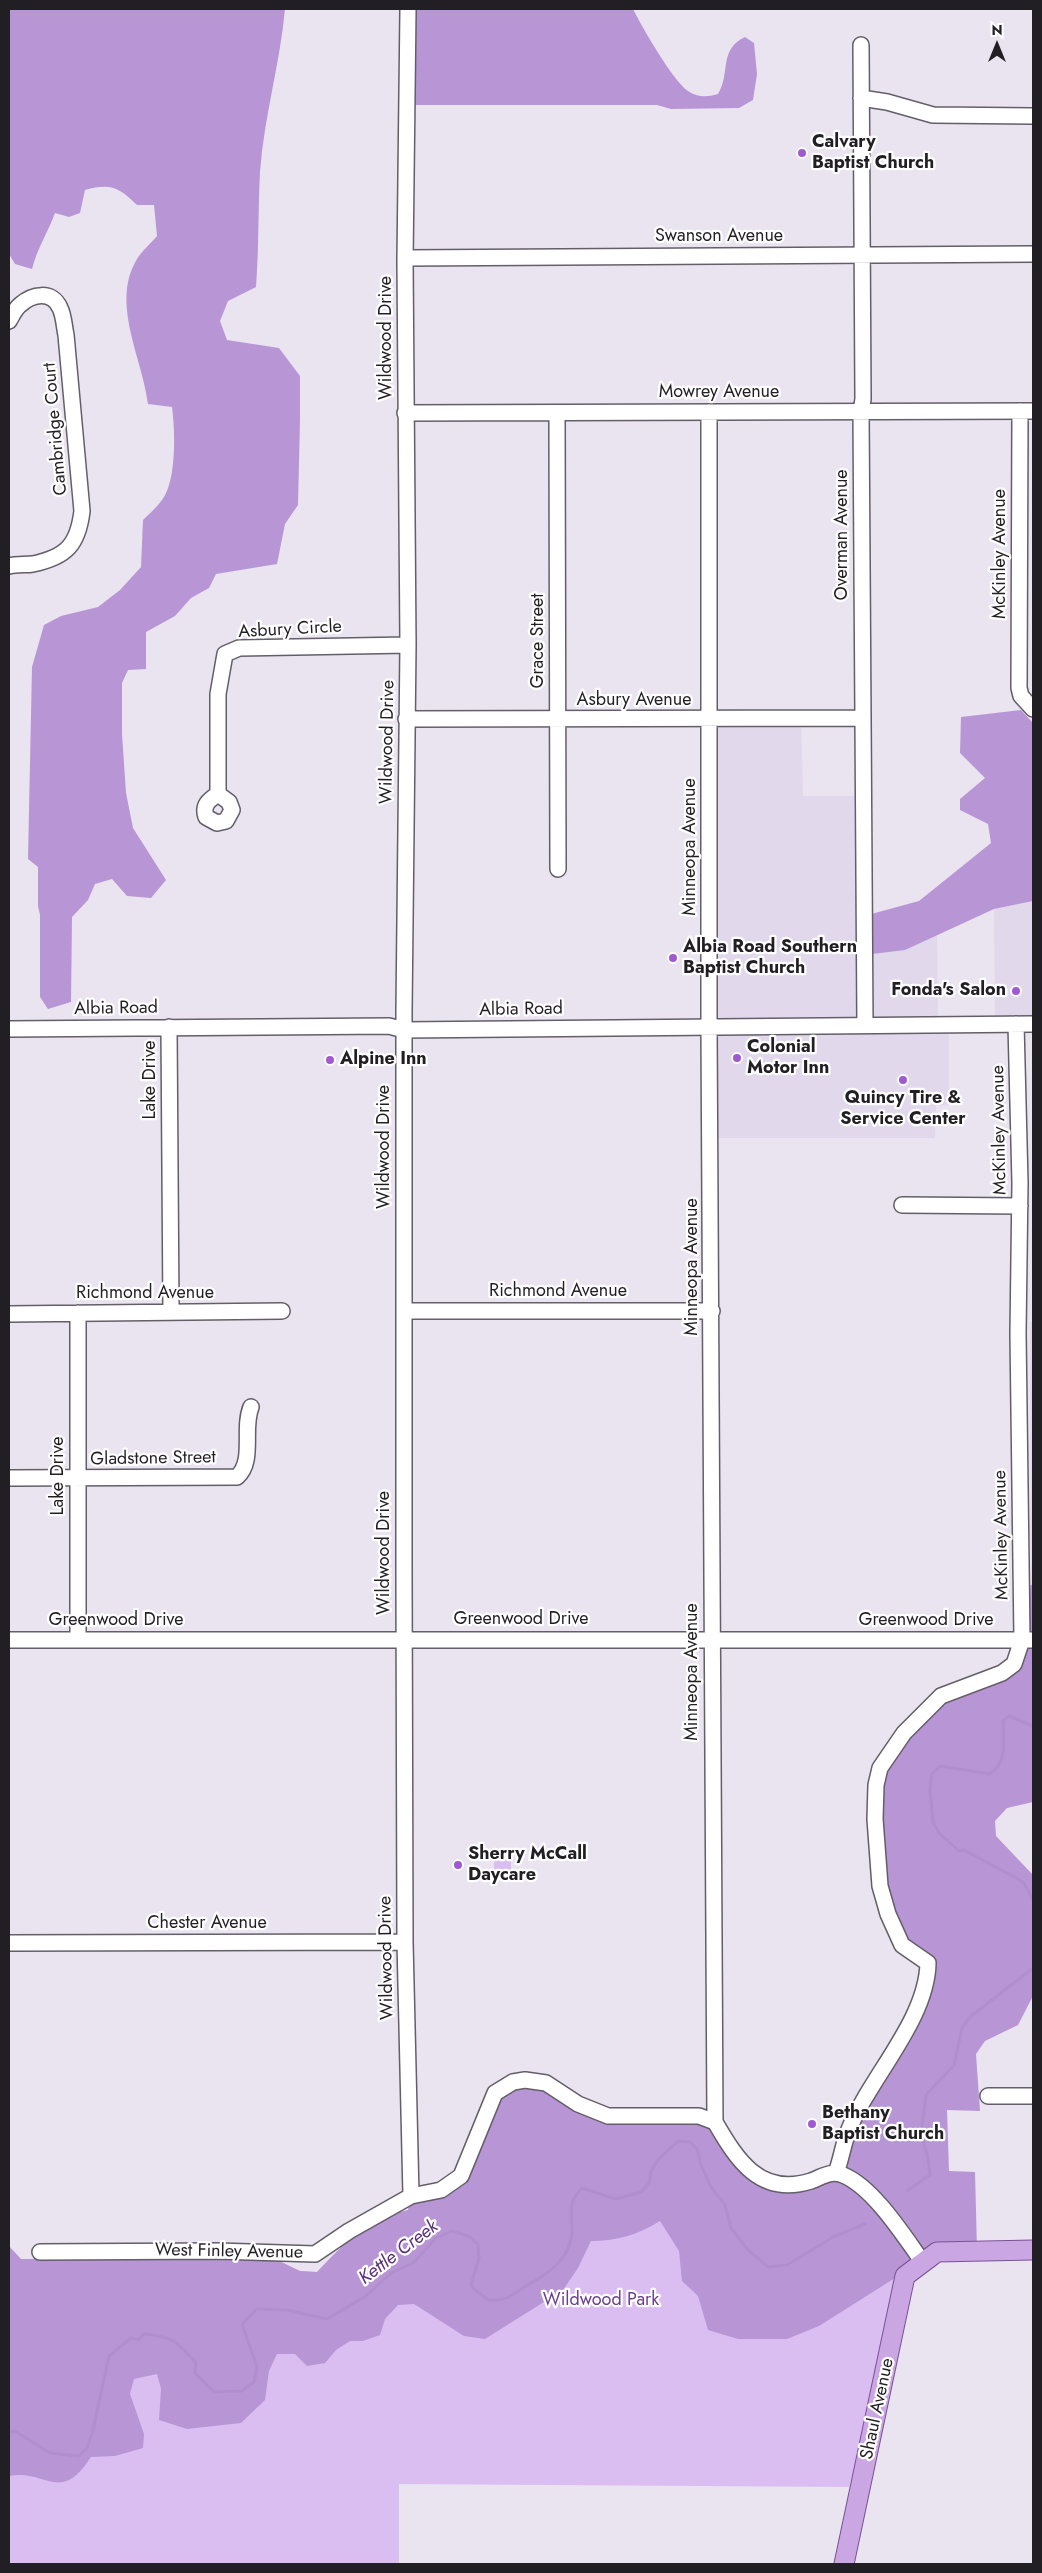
<!DOCTYPE html>
<style>
body{margin:0}
#map{position:relative;width:1042px;height:2573px;overflow:hidden;background:#eae3f0;font-family:Jost,sans-serif}
canvas{display:block}
.frame{position:absolute;inset:0;border:10px solid #221f24;pointer-events:none}
.north{position:absolute;left:972px;top:20px;width:50px;height:50px;-webkit-text-stroke:4px #fff;paint-order:stroke;rotate:0deg;font-size:14px;font-weight:700;line-height:20px;text-align:center;color:#221f24}
.north::after{content:'';display:block;margin:auto;width:18px;height:22px;background:#221f24;clip-path:polygon(50% 0,100% 100%,50% 72%,0 100%)}
</style>
<div id="map">
<canvas width="1042" height="2573"></canvas>
<div class="frame"></div>
<div class="north">N</div>
</div>
<script>
const ctx = document.querySelector('canvas').getContext('2d');
ctx.lineJoin = 'round';
function paint(path, color) {
  ctx.fillStyle = color;
  ctx.fill(path, 'evenodd');
}
function stroke(path, color, width, dash) {
  ctx.strokeStyle = color;
  ctx.lineWidth = width;
  ctx.lineCap = dash ? 'butt' : 'round';
  ctx.setLineDash(dash || []);
  ctx.stroke(path);
}
function label(font, color, halo, rows, align = 'center') {
  ctx.font = font + ' Jost,sans-serif';
  ctx.lineWidth = 4.5;
  ctx.setLineDash([]);
  ctx.textBaseline = 'middle';
  ctx.strokeStyle = halo;
  ctx.fillStyle = color;
  for (const [text, x, y, turn = 0] of rows) {
    ctx.save();
    ctx.translate(x, y);
    ctx.rotate((+turn || 0) * Math.PI / 180);
    ctx.textAlign = isNaN(turn) ? turn : align;
    if (halo) ctx.strokeText(text, 0, 0);
    ctx.fillText(text, 0, 0);
    ctx.restore();
  }
}
const built = new Path2D(`
 M801 719 803 796H863L862 911 905 950 937 934 938 1024 949 1025V1105L936 1106 935 1138H710V721Z
 M1033 901V1024H995L994 909Z
 M1030 1322H1033V1584L1031 1586Z`);
const green = new Path2D(`
 M494 1858H511V1874H494Z
 M578 2104 731 2150 905 2276 849 2487 399 2484V2564H9V2259H275L300 2271 317 2272C347 2241 365 2220 408 2210L411 2196 441 2190Z`);
const forest = new Path2D(`
 M9 9H285C280 64 264 117 260 172 258 210 259 249 256 287L228 301 220 321 227 340 279 348 300 376V420L298 505 285 524 277 564 216 574 209 588 191 598 175 616 146 632V669L128 670 122 683V734L126 793 133 828 166 880 151 898 127 896 112 879 95 884 88 900 72 917 71 1002 48 1009 40 997V915L38 906V867L28 859 32 667 44 625 61 616 98 607 120 590 141 567 143 520C149 514 157 507 162 500 177 480 175 430 172 407L148 404C143 359 110 303 137 259 142 251 151 243 157 236L154 205H137C119 187 110 183 85 190L80 213 69 217 55 213C48 232 37 249 32 269L15 264 9 254Z
 M408 9H633C642 27 673 81 688 91 698 98 707 97 718 94 731 73 718 50 745 37L754 43 757 74 753 100 739 108 671 109 657 105H407Z
 M1021 710 1033 723V901L994 909 905 950 864 955V916L919 901 991 843 988 824 960 810V799L985 778 960 753 961 717Z
 M1033 1584V1802L1007 1808 995 1821 996 1836 1033 1875V1996L1018 2025 985 2041 976 2054 980 2111 947 2110 949 2171 975 2172 977 2250 922 2261 819 2326 787 2339H738L708 2330 698 2296 682 2281 679 2251 660 2221C637 2235 618 2241 591 2241L578 2268 563 2290 485 2339 464 2336 414 2304 398 2305 385 2319 380 2335 363 2341H350L336 2350 325 2363 307 2366 295 2354H277L269 2371 265 2400 241 2423 187 2429 159 2420 161 2389 157 2374 134 2379 130 2394 144 2434 143 2448 115 2456 91 2457C60 2505 46 2469 9 2476V2246L21 2259H275L300 2271 317 2272C347 2241 365 2220 408 2210L411 2196 461 2176 490 2103 525 2080 594 2111 699 2116 771 2183 827 2174 843 2152 917 2008 927 1963 902 1945 888 1914 876 1785 928 1710 1014 1664 1022 1590Z`);
const stream = new Path2D(`
 M1033 1726 1009 1716 1003 1721C1003 1740 1008 1762 990 1774L940 1766 932 1774 930 1790 933 1822 939 1833 959 1851 964 1850 1018 1879 1024 1883 1033 1900
 M907 2191 930 2175 928 2158 921 2134 926 2095 954 2065 962 2028 970 2017 1033 1968
 M9 2432 15 2431 50 2453 79 2456 87 2448 93 2430 109 2356 131 2338 138 2340 144 2334C176 2337 176 2342 196 2363L195 2373 214 2392 242 2391 254 2382 257 2367 242 2324 257 2309 287 2310 327 2319 366 2296 391 2273 413 2263 436 2238 452 2231 468 2236 478 2244 479 2258 471 2285 473 2288 488 2300C507 2302 511 2295 526 2286 548 2274 571 2259 572 2231 572 2211 567 2203 582 2188L616 2199 641 2192 649 2183 651 2171 658 2160 678 2141 690 2142 697 2149 701 2165 711 2187 725 2205 731 2228 748 2250 768 2267 787 2265 833 2237 865 2224`);
const minor = new Path2D(`
 M408 9 405 261 408 645 404 1011V1572L405 1942 411 2196
 M861 45 863 399 861 412 865 1025
 M861 98 887 102 933 115 1033 116
 M405 258 1033 254
 M9 321C12 316 15 309 20 305 32 294 52 290 60 308 64 316 64 326 66 335L82 511C78 545 66 557 33 564 25 565 17 564 9 566
 M1020 411 1019 688 1021 696 1033 709
 M709 412V1027L715 2122
 M405 413 1033 411
 M557 413 558 869
 M406 719 861 718
 M218 794V694L225 654 239 648 408 645
 M218 794 229 802 232 810 226 821 217 823 206 817C202 805 209 800 218 794Z
 M169 1027 171 1312
 M9 1029 389 1026 404 1030 1033 1024
 M902 1205 1020 1206
 M404 1311H712
 M78 1313V1639
 M9 1314 282 1311
 M9 1478 237 1477C255 1461 242 1429 251 1407
 M9 1640H1033
 M9 1943 405 1942
 M988 2096H1033
 M836 2173C841 2160 843 2145 848 2132 868 2079 927 2021 928 1963L902 1945 888 1914 880 1886 875 1819 876 1785 880 1768 904 1733 941 1696 1002 1673 1014 1664 1022 1640 1018 1333 1020 1183 1016 1024
 M40 2252 217 2251 315 2254 349 2231 411 2196 441 2190 461 2176 495 2093 513 2082 525 2080 546 2083 578 2104 608 2116H699L715 2122C737 2160 760 2197 811 2181 822 2177 831 2170 843 2175 873 2187 904 2236 922 2261`);
const major = new Path2D(`
 M844 2564 905 2276 937 2252 1033 2250`);
const markers = [
 [802,153,5,"#9f5acf"],
 [673,958,5,"#9f5acf"],
 [1016,991,5,"#9f5acf"],
 [737,1058,5,"#9f5acf"],
 [330,1060,5,"#9f5acf"],
 [903,1080,5,"#9f5acf"],
 [458,1865,5,"#9f5acf"],
 [812,2124,5,"#9f5acf"]
];
const poiNames = [
 ["Calvary",812,143],
 ["Baptist Church",812,164],
 ["Albia Road Southern",683,948],
 ["Baptist Church",683,969],
 ["Fonda's Salon",1006,991,"right"],
 ["Colonial",747,1048],
 ["Motor Inn",747,1069],
 ["Alpine Inn",340,1060],
 ["Quincy Tire &",903,1099,"center"],
 ["Service Center",903,1120,"center"],
 ["Sherry McCall",468,1855],
 ["Daycare",468,1876],
 ["Bethany",822,2114],
 ["Baptist Church",822,2135]
];
const streetNames = [
 ["Swanson Avenue",719,237],
 ["Wildwood Drive",387,338,-90],
 ["Mowrey Avenue",719,393],
 ["Cambridge Court",56,429,-95],
 ["Overman Avenue",843,535,-90],
 ["McKinley Avenue",1001,554,-90],
 ["Asbury Circle",290,630,-3],
 ["Grace Street",539,641,-90],
 ["Asbury Avenue",634,701],
 ["Wildwood Drive",388,742,-89],
 ["Minneopa Avenue",691,847,-90],
 ["Albia Road",116,1009,-1],
 ["Albia Road",521,1010,-1],
 ["Lake Drive",151,1080,-90],
 ["McKinley Avenue",1000,1130,-91],
 ["Wildwood Drive",385,1147,-90],
 ["Minneopa Avenue",693,1267,-90],
 ["Richmond Avenue",558,1292],
 ["Richmond Avenue",145,1294],
 ["Gladstone Street",153,1459,-1],
 ["Lake Drive",59,1476,-90],
 ["McKinley Avenue",1002,1535,-91],
 ["Wildwood Drive",385,1553,-90],
 ["Greenwood Drive",521,1620],
 ["Greenwood Drive",116,1621],
 ["Greenwood Drive",926,1621],
 ["Minneopa Avenue",693,1672,-90],
 ["Chester Avenue",207,1924],
 ["Wildwood Drive",387,1958,-91],
 ["West Finley Avenue",229,2252,1],
 ["Shaul Avenue",878,2409,-78]
];
const parkNames = [
 ["Wildwood Park",601,2301]
];
const waterNames = [
 ["Kettle Creek",399,2253,-37]
];
paint(built, '#e2d8ec');
paint(green, '#dabef1');
paint(forest, '#b896d5');
stroke(stream, '#b18fce', 3);
stroke(minor, '#645e69', 18);
stroke(major, '#785294', 21);
stroke(minor, '#fff', 15);
stroke(major, '#caa7e3', 19);
for (const [x, y, r, color] of markers) {
  const dot = new Path2D();
  dot.arc(x, y, r, 0, 2 * Math.PI);
  ctx.fillStyle = color;
  ctx.fill(dot);
  stroke(dot, '#fff', 2);
}
label('bold 18px', '#221f24', '#fff', poiNames, 'left');
label('18px', '#221f24', '#fff', streetNames);
label('18px', '#6b3f8b', '#fff', parkNames);
label('italic 19px', '#5c307b', '#fff', waterNames);
</script>
